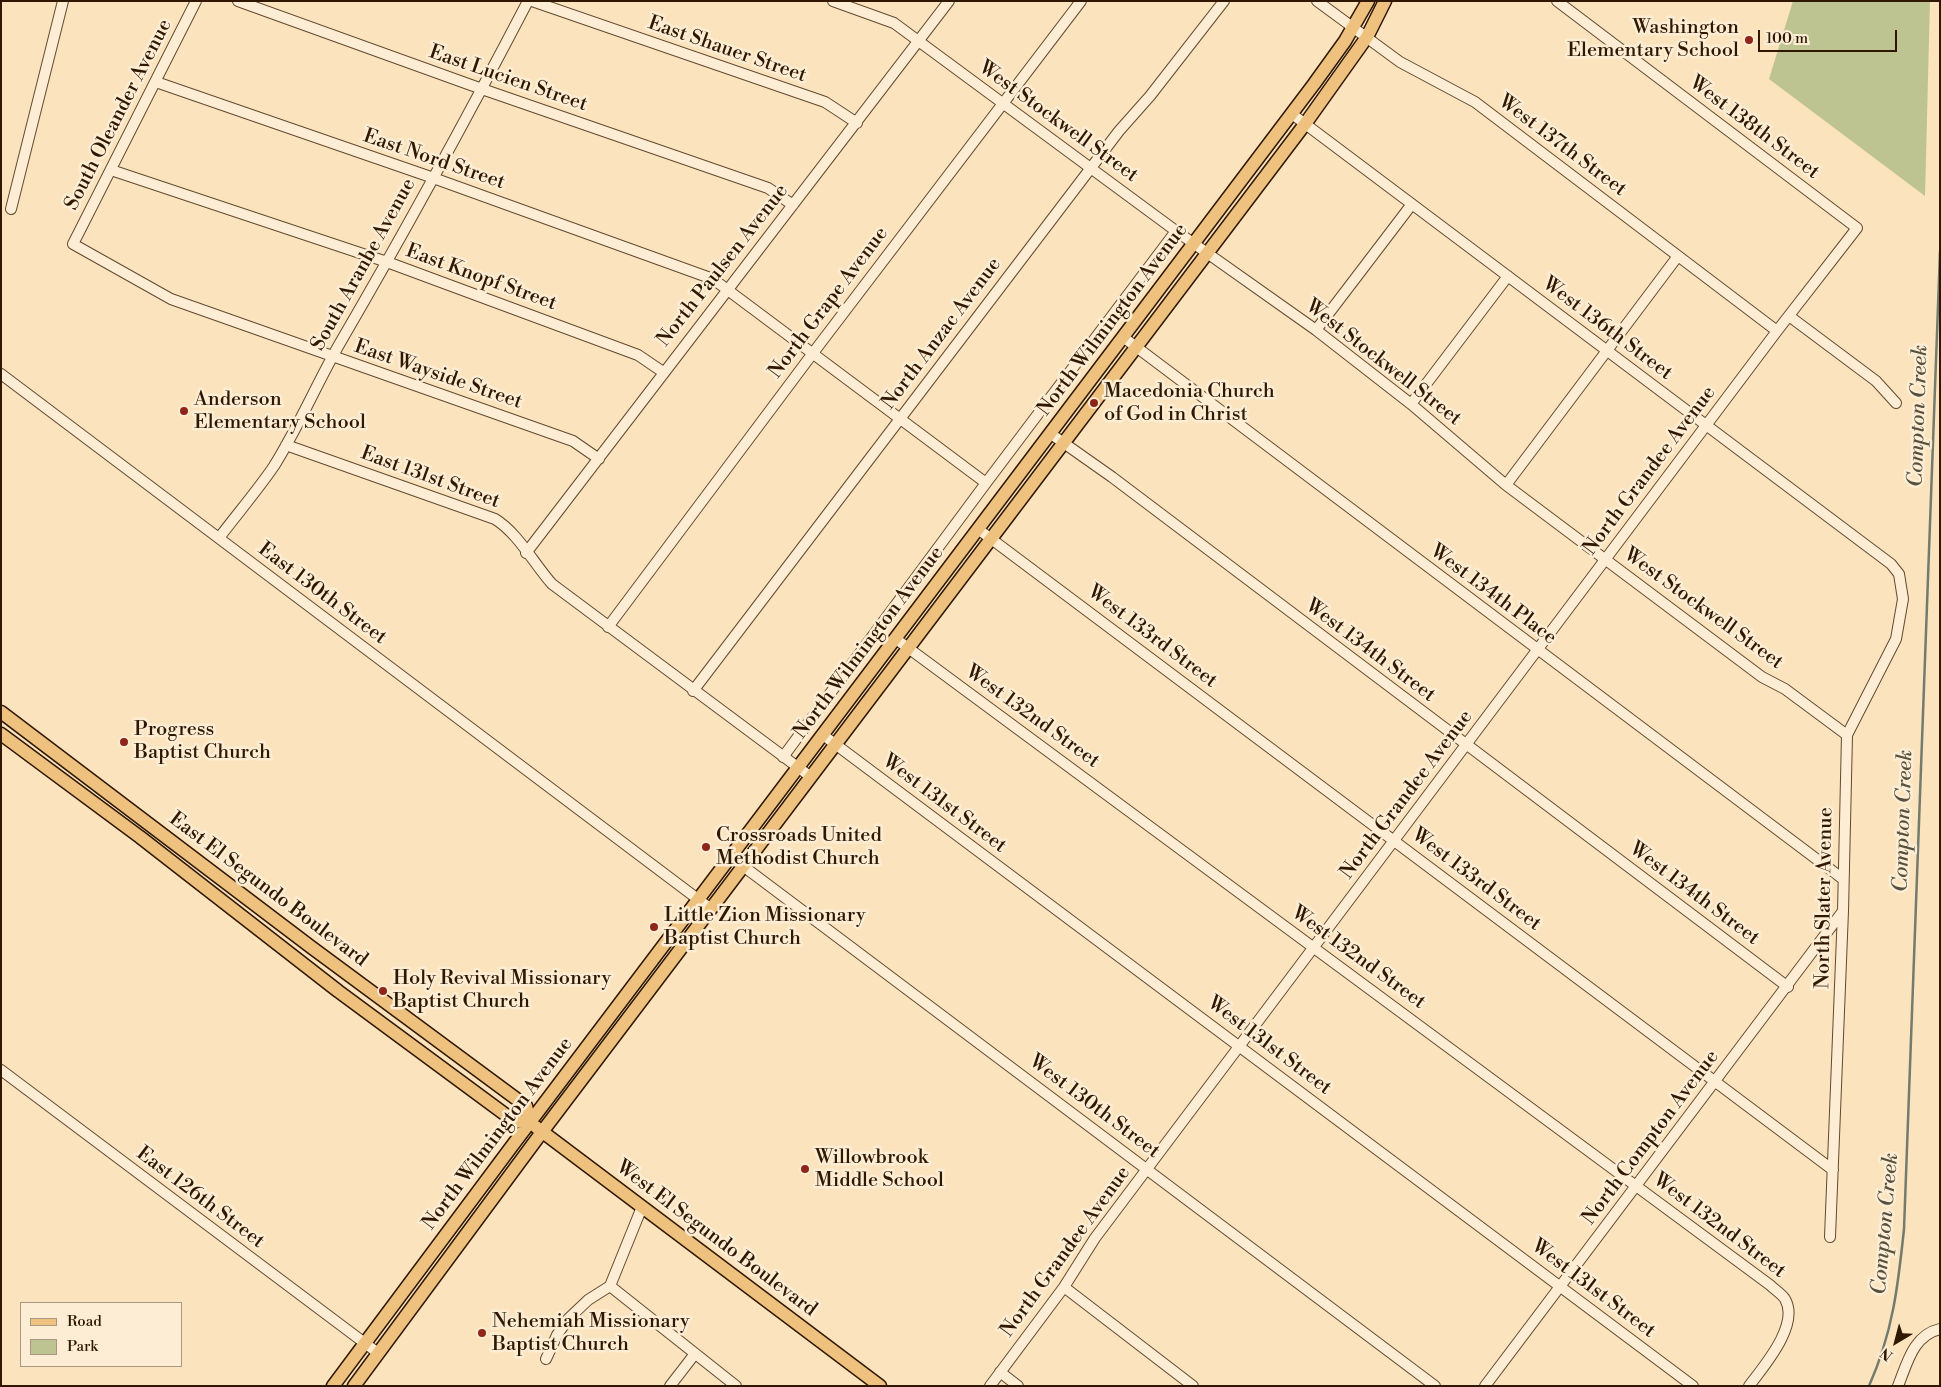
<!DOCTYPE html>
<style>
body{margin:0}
#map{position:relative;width:1941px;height:1387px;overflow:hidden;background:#fbe3bd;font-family:"Libre Bodoni",serif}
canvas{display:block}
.frame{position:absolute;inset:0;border:2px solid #2f1700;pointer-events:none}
.legend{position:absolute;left:20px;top:1302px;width:162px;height:65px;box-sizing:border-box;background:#fcedd4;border:1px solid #aa977f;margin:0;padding:6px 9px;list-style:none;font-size:15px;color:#2f1700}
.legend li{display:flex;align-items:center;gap:10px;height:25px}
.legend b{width:25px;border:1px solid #aa977f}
.north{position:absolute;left:1871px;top:1317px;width:50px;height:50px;-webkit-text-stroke:4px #fcedd4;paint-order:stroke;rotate:217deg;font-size:14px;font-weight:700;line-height:20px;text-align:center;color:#2f1700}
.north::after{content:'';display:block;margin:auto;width:18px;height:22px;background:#2f1700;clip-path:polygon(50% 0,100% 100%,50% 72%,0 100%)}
.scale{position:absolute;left:1758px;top:30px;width:139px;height:22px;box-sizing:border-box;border:2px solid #2f1700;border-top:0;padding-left:6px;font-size:15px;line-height:18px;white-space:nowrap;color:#2f1700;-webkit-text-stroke:4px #fcedd4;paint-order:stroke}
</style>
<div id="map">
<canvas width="1941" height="1387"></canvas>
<div class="frame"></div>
<ul class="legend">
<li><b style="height:6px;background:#eec27e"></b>Road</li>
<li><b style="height:14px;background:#bec491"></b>Park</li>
</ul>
<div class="north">N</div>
<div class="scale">100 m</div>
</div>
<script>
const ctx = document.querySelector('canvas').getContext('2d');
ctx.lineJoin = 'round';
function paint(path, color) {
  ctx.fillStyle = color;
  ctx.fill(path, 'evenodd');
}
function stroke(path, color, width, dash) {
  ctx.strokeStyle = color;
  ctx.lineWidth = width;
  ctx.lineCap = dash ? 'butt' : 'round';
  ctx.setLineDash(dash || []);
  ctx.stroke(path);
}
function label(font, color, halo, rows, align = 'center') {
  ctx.font = font + ' "Libre Bodoni",serif';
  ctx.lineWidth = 5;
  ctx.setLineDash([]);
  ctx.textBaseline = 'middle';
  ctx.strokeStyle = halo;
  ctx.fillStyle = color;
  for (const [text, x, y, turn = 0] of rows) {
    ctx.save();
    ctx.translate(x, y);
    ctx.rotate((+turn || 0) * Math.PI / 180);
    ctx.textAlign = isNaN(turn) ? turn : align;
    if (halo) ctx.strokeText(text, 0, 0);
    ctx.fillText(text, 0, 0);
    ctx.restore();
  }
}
const green = new Path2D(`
 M1793 1H1930L1925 196 1769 79Z`);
const stream = new Path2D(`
 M1869 1386C1893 1332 1898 1286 1904 1229L1940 252`);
const minor = new Path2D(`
 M196 1 73 244 171 299 573 441 599 459
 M238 1 482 89 768 188 793 205
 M532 1 825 102 857 123
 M833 1 894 23 1176 231 1316 330 1411 404 1506 485 1762 677 1785 689 1847 735
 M1317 1 1400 62 1475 102 1777 331
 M156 82 425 175 713 279 986 483
 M1292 114 1891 564 1899 574 1903 599 1896 639 1847 735 1843 911 1830 1237
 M111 170 387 262 638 355 663 372
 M11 209 63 1
 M1789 316 1876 381 1896 403
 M1316 330 1412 204
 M1123 337 1843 879
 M1 374 711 909
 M1411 404 1508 276
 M1051 434 1112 477 1788 987
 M286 445 495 519C518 533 534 564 552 584L811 777
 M1506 485 1678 256
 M978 529 1833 1170
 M219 538C237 514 257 491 274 466 299 426 317 383 340 343 406 230 468 116 528 1
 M526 553 949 1
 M608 627 813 353 1081 1
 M896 639 1770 1285C1774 1289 1782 1294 1785 1299 1800 1325 1764 1366 1749 1386
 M693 691 1119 131 1150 96 1224 1
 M823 735 1693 1386
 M783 757 986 483 1176 231
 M731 857 1435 1386
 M1 1070 378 1353
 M610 1286 736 1386
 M1064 1287 1193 1386
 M546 1359 557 1335 568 1319 588 1300 610 1286 642 1207
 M1000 1372 1018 1386
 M670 1386 694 1355
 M990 1386 1064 1287 1095 1238 1777 331 1857 228 1557 1
 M1485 1386 1843 911
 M1898 1386C1907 1364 1913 1335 1940 1329`);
const major = new Path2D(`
 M1 712 311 947 526 1106 530 1122
 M1 734 140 837 338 991 510 1118 515 1121 530 1122
 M536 1127 880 1386
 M333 1386 512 1146 1314 84 1345 41 1368 1
 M354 1386 542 1132 1305 124 1367 37 1385 1`);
const markers = [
 [1749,40,5,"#8f2418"],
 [1094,403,5,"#8f2418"],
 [184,411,5,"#8f2418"],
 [124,742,5,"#8f2418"],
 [706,847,5,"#8f2418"],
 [654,927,5,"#8f2418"],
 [383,991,5,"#8f2418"],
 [805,1169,5,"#8f2418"],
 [482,1333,5,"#8f2418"]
];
const poiNames = [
 ["Washington",1739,28,"right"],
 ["Elementary School",1739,51,"right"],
 ["Macedonia Church",1104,392],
 ["of God in Christ",1104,415],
 ["Anderson",194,400],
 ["Elementary School",194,423],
 ["Progress",134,730],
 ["Baptist Church",134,753],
 ["Crossroads United",716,836],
 ["Methodist Church",716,859],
 ["Little Zion Missionary",664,916],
 ["Baptist Church",664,939],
 ["Holy Revival Missionary",393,979],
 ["Baptist Church",393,1002],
 ["Willowbrook",815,1158],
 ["Middle School",815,1181],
 ["Nehemiah Missionary",492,1322],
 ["Baptist Church",492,1345]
];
const streetNames = [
 ["East Shauer Street",727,50,19],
 ["East Lucien Street",508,79,19],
 ["South Oleander Avenue",119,115,-63],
 ["West Stockwell Street",1058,122,36],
 ["West 138th Street",1754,128,37],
 ["West 137th Street",1562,146,37],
 ["East Nord Street",434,160,19],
 ["South Aranbe Avenue",364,265,-61],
 ["North Paulsen Avenue",723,266,-52],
 ["East Knopf Street",481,278,20],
 ["North Grape Avenue",829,303,-53],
 ["North Wilmington Avenue",1113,320,-53],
 ["West 136th Street",1607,329,37],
 ["North Anzac Avenue",942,334,-53],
 ["West Stockwell Street",1383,363,38],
 ["East Wayside Street",438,375,19],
 ["North Grandee Avenue",1650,471,-53],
 ["East 131st Street",430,478,20],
 ["East 130th Street",322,594,37],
 ["West 134th Place",1493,595,37],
 ["West Stockwell Street",1703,609,36],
 ["West 133rd Street",1152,637,37],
 ["North Wilmington Avenue",869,643,-53],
 ["West 134th Street",1370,651,37],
 ["West 132nd Street",1032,717,36],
 ["North Grandee Avenue",1407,795,-53],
 ["West 131st Street",944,804,37],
 ["West 133rd Street",1476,880,37],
 ["East El Segundo Boulevard",268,890,37],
 ["West 134th Street",1694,894,37],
 ["North Slater Avenue",1825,898,-89],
 ["West 132nd Street",1358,958,36],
 ["West 131st Street",1269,1046,37],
 ["West 130th Street",1094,1107,37],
 ["North Wilmington Avenue",498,1134,-53],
 ["North Compton Avenue",1651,1138,-53],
 ["East 126th Street",200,1198,37],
 ["West 132nd Street",1719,1226,37],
 ["West El Segundo Boulevard",716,1239,37],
 ["North Grandee Avenue",1066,1252,-54],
 ["West 131st Street",1593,1289,37]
];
const waterNames = [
 ["Compton Creek",1919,416,-88],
 ["Compton Creek",1904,821,-88],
 ["Compton Creek",1886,1224,-85]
];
paint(green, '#bec491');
stroke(stream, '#727b6d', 2.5);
stroke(minor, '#624a2f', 12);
stroke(major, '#2f1700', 15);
stroke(minor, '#fcedd4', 10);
stroke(major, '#eec27e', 12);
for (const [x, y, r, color] of markers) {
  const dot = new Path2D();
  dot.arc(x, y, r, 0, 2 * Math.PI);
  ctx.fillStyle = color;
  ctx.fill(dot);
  stroke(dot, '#fcedd4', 2);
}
label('20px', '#2f1700', '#fcedd4', poiNames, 'left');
label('20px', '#2f1700', '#fcedd4', streetNames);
label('italic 21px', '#56513f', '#fcedd4', waterNames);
</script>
